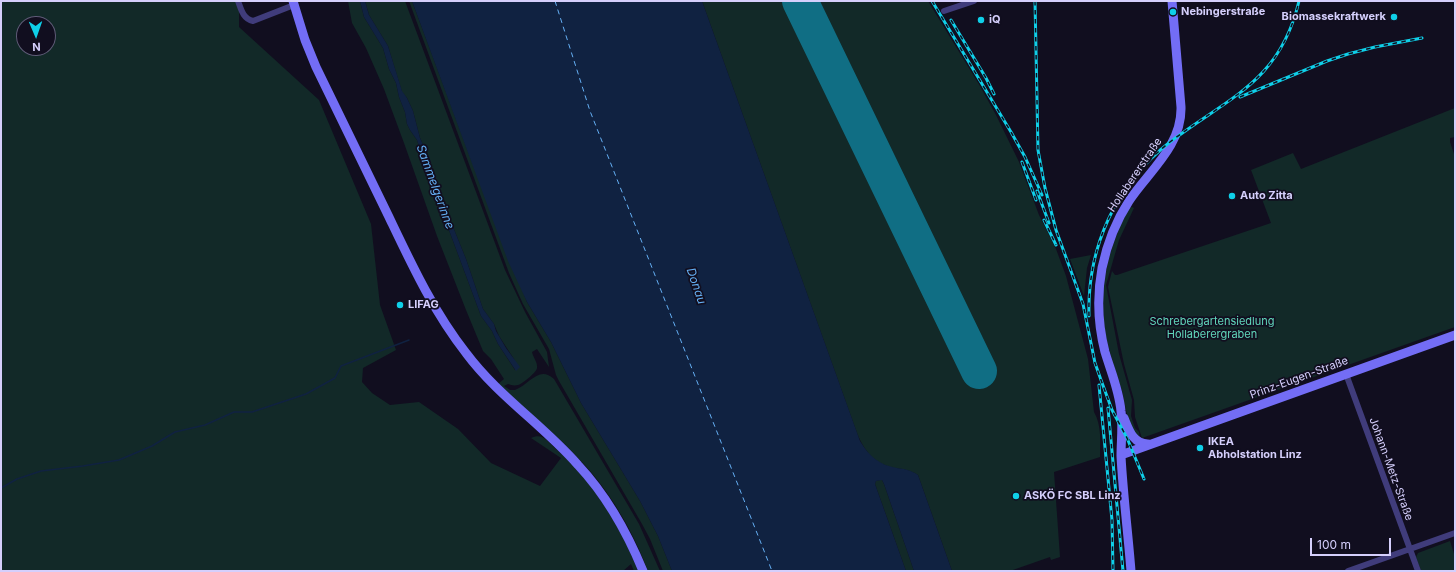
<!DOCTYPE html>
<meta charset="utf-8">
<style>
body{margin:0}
#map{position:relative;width:1456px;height:572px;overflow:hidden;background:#110e1f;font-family:Inter,sans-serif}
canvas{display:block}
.frame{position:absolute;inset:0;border:2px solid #d5cffc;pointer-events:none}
.north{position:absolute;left:16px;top:16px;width:40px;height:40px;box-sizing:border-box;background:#110e1f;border:1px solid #5f5b77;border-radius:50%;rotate:178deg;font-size:11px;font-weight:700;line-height:16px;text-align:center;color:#d5cffc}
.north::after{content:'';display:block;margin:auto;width:14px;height:18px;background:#0fcfe8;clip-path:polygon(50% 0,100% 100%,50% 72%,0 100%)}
.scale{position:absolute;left:1310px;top:538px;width:81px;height:18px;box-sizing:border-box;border:2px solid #d5cffc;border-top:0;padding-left:5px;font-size:12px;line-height:14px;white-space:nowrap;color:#d5cffc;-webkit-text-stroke:3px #110e1f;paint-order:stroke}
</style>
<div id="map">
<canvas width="1456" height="572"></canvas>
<div class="frame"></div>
<div class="north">N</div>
<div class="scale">100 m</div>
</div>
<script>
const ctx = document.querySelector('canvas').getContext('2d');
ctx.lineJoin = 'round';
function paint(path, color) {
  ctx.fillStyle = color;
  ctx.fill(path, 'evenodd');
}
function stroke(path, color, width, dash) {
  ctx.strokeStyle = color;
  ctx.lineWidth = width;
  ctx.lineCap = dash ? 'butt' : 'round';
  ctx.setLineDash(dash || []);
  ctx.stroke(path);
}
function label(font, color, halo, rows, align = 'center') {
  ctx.font = font + ' Inter,sans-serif';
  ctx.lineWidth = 3.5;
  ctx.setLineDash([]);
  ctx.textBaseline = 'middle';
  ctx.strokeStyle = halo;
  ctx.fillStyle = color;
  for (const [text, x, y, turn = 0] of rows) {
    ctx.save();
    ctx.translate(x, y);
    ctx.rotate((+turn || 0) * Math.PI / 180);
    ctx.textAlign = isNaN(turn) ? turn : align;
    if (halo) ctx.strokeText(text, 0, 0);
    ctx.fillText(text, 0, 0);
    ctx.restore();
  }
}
const green = new Path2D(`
 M1 1H239V27L319 100 371 224 380 305 396 350 363 368 362 382 372 393 390 405 419 402 458 429 491 463 540 486 561 458 531 438C543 432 548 442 556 449 593 481 621 526 638 571H634L631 564 623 571H1ZM24 24H48V48H24Z
 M348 1H360L364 17 383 48 389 69 396 83 399 97 405 112 407 124 410 130 417 140 431 182 481 316 492 331 498 344 515 370 514 359 499 336 494 324 483 309 466 259 449 217 443 197 436 184 430 160 420 138 413 111 407 98 402 92 388 46 369 15 365 1H405L505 270 525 312 547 352 549 367 537 349 532 352C533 357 538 363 537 368 537 372 522 384 518 385 514 386 511 385 508 384L504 386 510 390H515C530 384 539 365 554 379L639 524 660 571H648C633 531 610 491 580 460 555 433 525 409 498 384L504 379 491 359 483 351 466 310 437 236 404 143 384 89 366 48 352 23Z
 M409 1H412L471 159 527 302 551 342 581 403 640 501 658 536 672 571H663L650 539 642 524 559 381 556 375 549 349 523 304 509 273Z
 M702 1H928L980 86 996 115 1019 162 1039 215 1056 249 1066 276 1088 359 1094 412C1102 426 1100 442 1100 457L1054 472 1060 557 1051 560 1050 557 1010 571H952L918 475C910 470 903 469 894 468 875 464 864 451 857 433Z
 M1455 108V137L1450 138V142L1455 157V327L1142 438 1135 417 1134 400 1124 364 1108 287 1112 271 1115 275H1117L1271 223 1251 170 1293 153 1301 169Z
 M1132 207 1134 208 1119 240 1106 285 1119 354 1132 400 1131 416 1135 428 1139 432 1140 439C1127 429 1126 406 1122 391 1117 374 1111 358 1107 341 1097 294 1107 250 1129 208Z
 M1091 255 1087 268 1084 296 1070 259Z
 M880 480H882L884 484 914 571H906L875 484 876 481Z
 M1450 541 1455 557V571H1421L1416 557 1418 553Z`);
const water = new Path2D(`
 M360 1H365L369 15 388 46 402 91 407 98 413 111 420 138 430 160 436 184 443 197 449 217 466 259 483 309 494 324 496 331 506 348 520 367 516 371 498 344 492 331 481 316 431 182 417 140 410 130 407 124 405 112 399 97 396 83 389 69 383 48 364 17Z
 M412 1H702L860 441C869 456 879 465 897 468 904 469 911 470 918 475L952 571H914L884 484 882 480 876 481 875 484 906 571H672L658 536 640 501 581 403 551 342 527 302 508 261Z`);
const stream = new Path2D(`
 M1 488 17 479 41 471 83 466 119 460 152 446 175 432 205 425 234 412H252L306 394 335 378 341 366 409 340`);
const ferry = new Path2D(`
 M555 1 590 111 772 571`);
const runway = new Path2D(`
 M800 1 979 371`);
const street = new Path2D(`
 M238 1C241 9 243 19 253 21L294 5
 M944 11 974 1
 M1346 374 1418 571
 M1348 571 1455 533`);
const secondary = new Path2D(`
 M293 1 305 40 316 67C340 116 364 166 388 215 411 263 433 311 466 353 498 396 543 425 578 465 607 496 627 532 643 571
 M1124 418C1129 430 1133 444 1148 444
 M1121 455 1455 335
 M1131 571C1128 533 1123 494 1121 456 1121 441 1123 426 1121 411 1119 390 1111 372 1105 352 1098 325 1097 295 1102 268 1107 244 1116 221 1129 201 1149 171 1182 146 1181 107L1172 1`);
const rail = new Path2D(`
 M932 1 1011 132 1025 157 1042 195
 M1035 1 1038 150 1045 188 1056 230 1083 304 1095 363 1101 380 1112 410 1127 438 1144 479
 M951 20 986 78 994 94
 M1240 97 1327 61 1348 54 1375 47 1422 38
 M1022 162 1036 200
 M1037 191 1049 223
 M1044 220 1056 245
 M1089 316C1087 247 1116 184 1170 142 1229 97 1280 82 1299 1
 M1099 385 1112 520 1113 571
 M1108 408 1123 571`);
const markers = [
 [1173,12,4,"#0fcfe8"],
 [1394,17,4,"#0fcfe8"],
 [981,20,4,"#0fcfe8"],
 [1232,196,4,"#0fcfe8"],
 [400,305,4,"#0fcfe8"],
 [1200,448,4,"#0fcfe8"],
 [1016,496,4,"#0fcfe8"]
];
const poiNames = [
 ["Nebingerstraße",1181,12],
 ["Biomassekraftwerk",1386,17,"right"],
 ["iQ",989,20],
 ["Auto Zitta",1240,196],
 ["LIFAG",408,305],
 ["IKEA",1208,442],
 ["Abholstation Linz",1208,455],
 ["ASKÖ FC SBL Linz",1024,496]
];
const streetNames = [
 ["Hollabererstraße",1135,175,-56],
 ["Prinz-Eugen-Straße",1299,378,-20],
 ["Johann-Metz-Straße",1391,469,70]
];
const parkNames = [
 ["Schrebergartensiedlung",1212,322],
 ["Hollaberergraben",1212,335]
];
const waterNames = [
 ["Sammelgerinne",435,187,70],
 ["Donau",696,286,71]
];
paint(green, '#122928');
paint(water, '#102241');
stroke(stream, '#102241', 1.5);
stroke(ferry, '#65b0f5', 1, [5, 4]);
stroke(runway, '#106e84', 36);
stroke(street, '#403c7b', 6);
stroke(secondary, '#736df5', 9);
stroke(rail, '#0fcfe8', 3);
stroke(rail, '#110e1f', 1.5, [4.5]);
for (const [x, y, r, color] of markers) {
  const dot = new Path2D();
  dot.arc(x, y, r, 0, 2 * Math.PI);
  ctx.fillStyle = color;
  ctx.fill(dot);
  stroke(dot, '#110e1f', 1.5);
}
label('bold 11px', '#d5cffc', '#110e1f', poiNames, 'left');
label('11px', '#d5cffc', '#110e1f', streetNames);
label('11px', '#61d6bb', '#110e1f', parkNames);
label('italic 12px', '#65b0f5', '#110e1f', waterNames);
</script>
